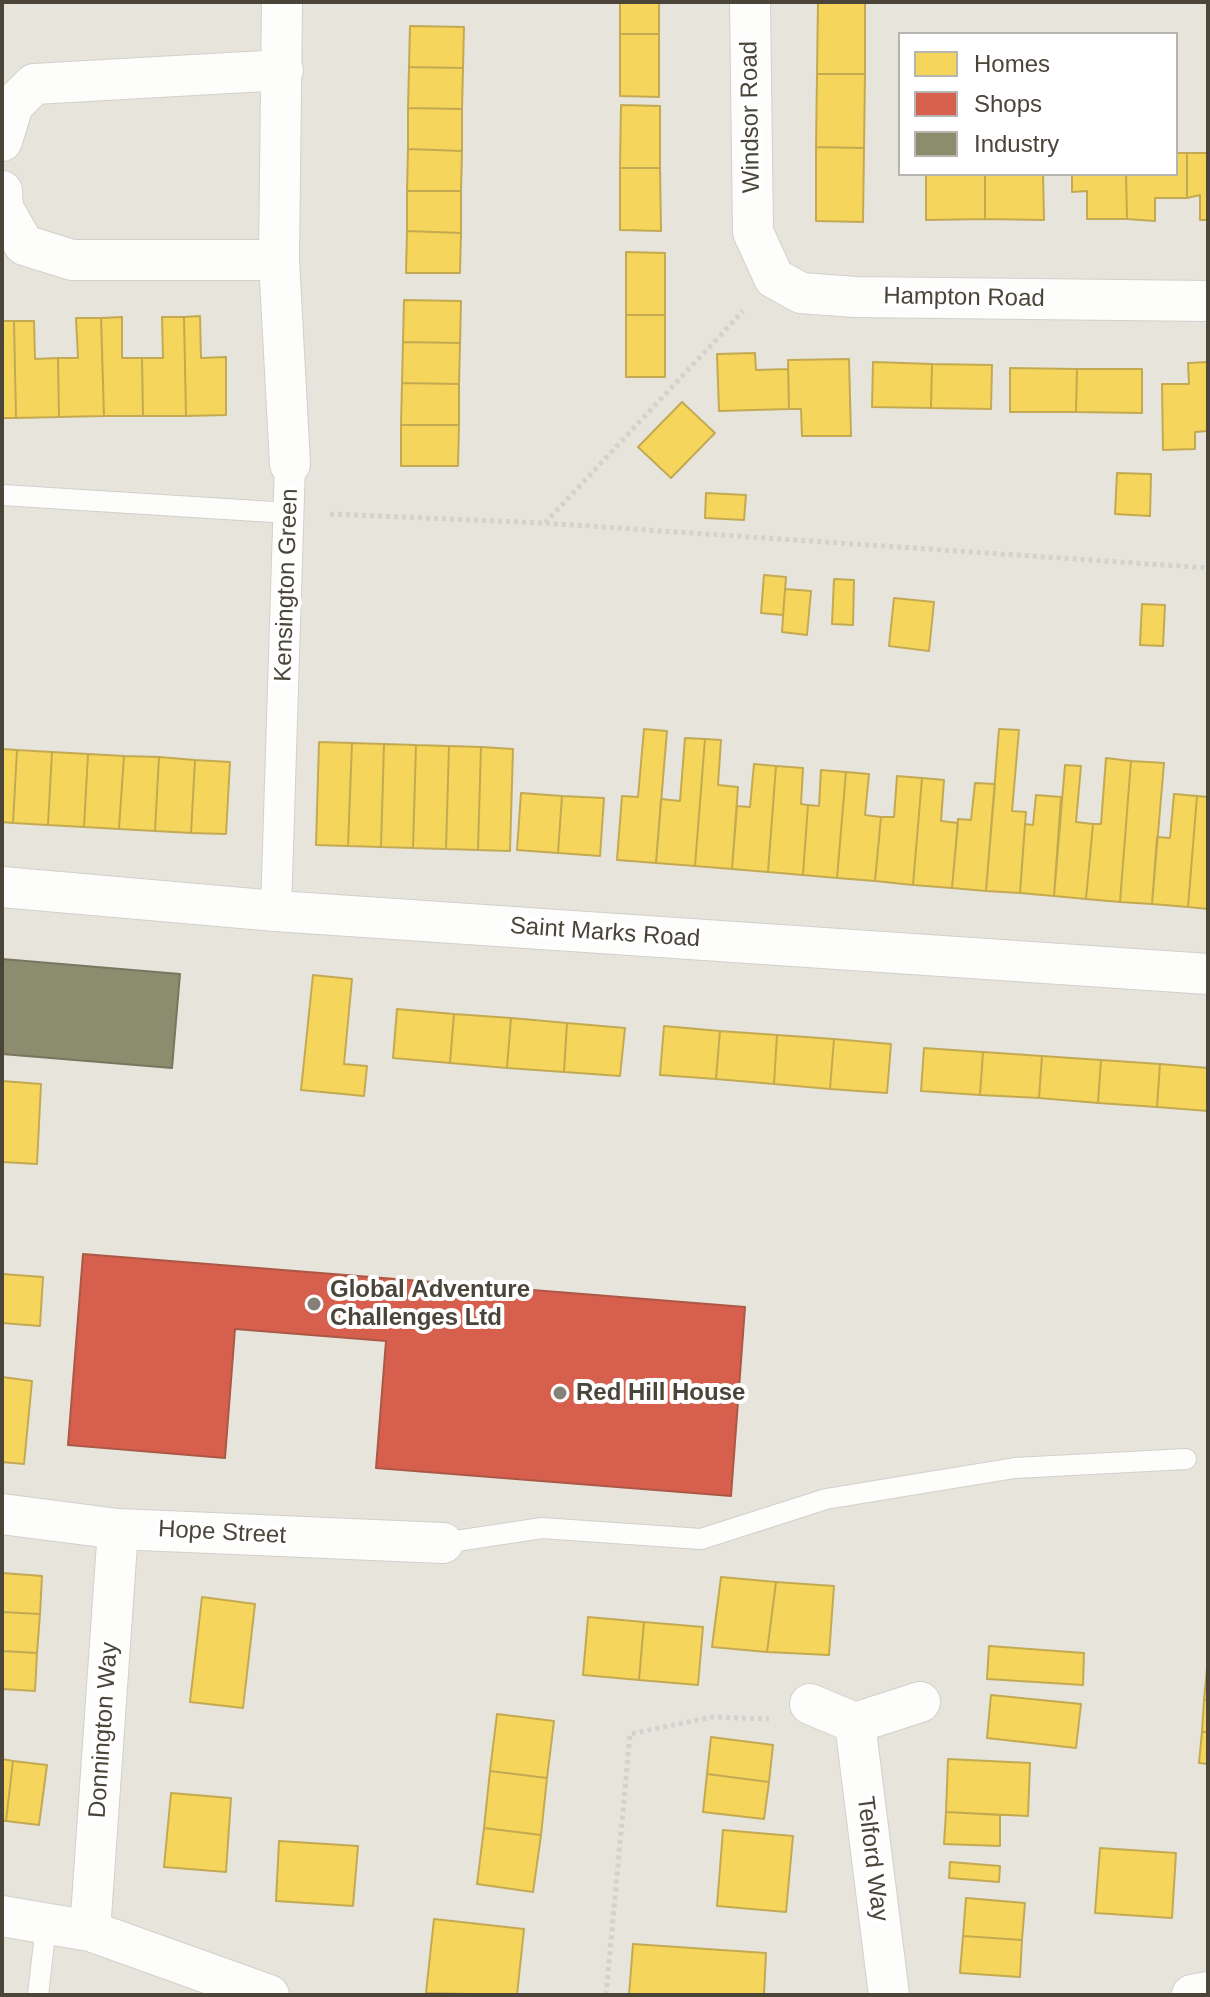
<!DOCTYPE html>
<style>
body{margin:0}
#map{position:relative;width:1210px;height:1997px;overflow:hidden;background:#f4f2ee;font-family:Helvetica,sans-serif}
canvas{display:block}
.frame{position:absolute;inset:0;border:4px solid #4b4439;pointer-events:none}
.legend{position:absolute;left:898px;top:32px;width:280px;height:144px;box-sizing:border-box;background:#fff;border:2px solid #b7b4b0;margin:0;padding:10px 14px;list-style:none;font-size:24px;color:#4b4439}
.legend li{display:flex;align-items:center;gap:16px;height:40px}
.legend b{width:40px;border:2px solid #b7b4b0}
</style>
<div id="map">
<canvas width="1210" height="1997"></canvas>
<div class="frame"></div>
<ul class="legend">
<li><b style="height:22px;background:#f6d55c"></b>Homes</li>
<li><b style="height:22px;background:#d6604d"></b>Shops</li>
<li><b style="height:22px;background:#8c8c6e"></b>Industry</li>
</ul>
</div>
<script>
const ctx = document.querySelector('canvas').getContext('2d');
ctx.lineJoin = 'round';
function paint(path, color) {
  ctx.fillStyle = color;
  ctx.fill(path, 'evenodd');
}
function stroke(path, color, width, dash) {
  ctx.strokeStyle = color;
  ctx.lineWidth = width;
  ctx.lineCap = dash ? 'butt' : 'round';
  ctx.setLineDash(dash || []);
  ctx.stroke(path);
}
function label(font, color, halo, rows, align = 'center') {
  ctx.font = font + ' Helvetica,sans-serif';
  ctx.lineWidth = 8;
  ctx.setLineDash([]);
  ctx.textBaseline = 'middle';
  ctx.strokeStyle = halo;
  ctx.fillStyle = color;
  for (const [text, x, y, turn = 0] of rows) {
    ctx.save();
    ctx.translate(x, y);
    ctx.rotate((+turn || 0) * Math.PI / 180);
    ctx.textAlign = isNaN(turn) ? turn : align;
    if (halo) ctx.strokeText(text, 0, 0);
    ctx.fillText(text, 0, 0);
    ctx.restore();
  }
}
const residential = new Path2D(`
 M2 2H1208V1995H2ZM900 34H1176V174H900Z`);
const homes = new Path2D(`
 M620 2H659V34H620Z
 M818 2H865V74H817Z
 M410 26 464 27 463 68 409 67Z
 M620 34H659V97L620 96Z
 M409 67 463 68 462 109 408 108Z
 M817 74H865L864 148 816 147Z
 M621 105 660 106V168H620Z
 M408 108 462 109V151L408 149Z
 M816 147 864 148 863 222 816 221Z
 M408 149 462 151 461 191H407Z
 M1176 153H1187V198H1155V221L1127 219 1126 174H1176Z
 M1187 153H1208V220H1200V195L1187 198Z
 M620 168H660L661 231 620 230Z
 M926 174H985V219L926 220Z
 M985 174H1043L1044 220 985 219Z
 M1072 174H1126L1127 219H1087V191L1072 192Z
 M407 191H461V233L407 231Z
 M407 231 461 233 460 273H406Z
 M626 252 665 253V315H626Z
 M404 300 461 301 460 343 403 342Z
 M626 315H665V377H626Z
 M200 316 201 358 226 357V415L186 416 184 317Z
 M122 317V358H142L143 416H104L101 318Z
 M162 317H184L186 416H143L142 358H163Z
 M76 318H101L104 416 59 417 58 358H78Z
 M2 321H14L16 418H2Z
 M14 321H34L35 359 58 358 59 417 16 418Z
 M403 342 460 343 459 384 402 383Z
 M755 353 756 370 788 369 789 409 719 411 717 354Z
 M849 359 851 436H802L801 409H789L788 360Z
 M873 362 932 364 931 408 872 407Z
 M1208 362V431L1195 432V449L1163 450 1162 384H1189L1188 363Z
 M932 364 992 365 991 409 931 408Z
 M1010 368 1077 369 1076 412H1010Z
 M1077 369H1142V413L1076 412Z
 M402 383 459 384V425H401Z
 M682 402 715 433 671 478 638 447Z
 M401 425H459L458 466H401Z
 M1117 473 1151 474 1150 516 1115 514Z
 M706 493 746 495 744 520 705 518Z
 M764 575 786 577 783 615 761 613Z
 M834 579 854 580 853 625 832 624Z
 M785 589 811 591 807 635 782 632Z
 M894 598 934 602 929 651 889 646Z
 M1142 604 1165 605 1163 646 1140 645Z
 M644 729 667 731 656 863 617 860 622 796 638 797Z
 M999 729 1019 730 1012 811 1026 812 1020 893 986 891Z
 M685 738 705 739 695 866 656 863 661 799 680 801Z
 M705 739 721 740 718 785 738 787 732 869 695 866Z
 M319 742 352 743 348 846 316 845Z
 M352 743 384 744 381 847 348 846Z
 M384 744 416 745 413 848 381 847Z
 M416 745 449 746 446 849 413 848Z
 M449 746 481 747 478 850 446 849Z
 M481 747 513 749 510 851 478 850Z
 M2 749 17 750 13 823 2 822Z
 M17 750 52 752 48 825 13 823Z
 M52 752 88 754 84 827 48 825Z
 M88 754 124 756 119 829 84 827Z
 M124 756 159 757 155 831 119 829Z
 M159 757 195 760 191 833 155 831Z
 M1106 758 1131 761 1120 902 1086 899 1093 824H1101Z
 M195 760 230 762 226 834 191 833Z
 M1131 761 1164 763 1152 904 1120 902Z
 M754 764 776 766 768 872 732 869 737 806 750 807Z
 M1065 765 1081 766 1076 822 1093 824 1086 899 1054 896Z
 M776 766 803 768 801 804 808 805 803 875 768 872Z
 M821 770 846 772 837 878 803 875 808 805 819 806Z
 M846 772 869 774 865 815 881 817 875 881 837 878Z
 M897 776 922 778 913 885 875 881 881 817H894Z
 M922 778 944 780 941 821 958 823 952 888 913 885Z
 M975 783 995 784 986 891 952 888 958 819 971 820Z
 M521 793 562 796 558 853 517 850Z
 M1174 794 1197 796 1188 907 1152 904 1157 837 1170 838Z
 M1036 795 1061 797 1054 896 1020 893 1025 824 1033 825Z
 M562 796 604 798 600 856 558 853Z
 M1197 796 1208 797V909L1188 907Z
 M313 975 352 979 344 1064 367 1066 364 1096 301 1090Z
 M397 1009 454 1014 450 1063 393 1058Z
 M454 1014 511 1018 507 1068 450 1063Z
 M511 1018 567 1023 564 1072 507 1068Z
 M567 1023 625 1028 620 1076 564 1072Z
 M664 1026 720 1031 716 1079 660 1075Z
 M720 1031 777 1035 774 1084 716 1079Z
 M777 1035 834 1039 830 1089 774 1084Z
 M834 1039 891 1044 887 1093 830 1089Z
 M924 1048 983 1052 980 1095 921 1091Z
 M983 1052 1042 1056 1039 1098 980 1095Z
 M1042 1056 1101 1060 1098 1103 1039 1098Z
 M1101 1060 1160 1064 1157 1107 1098 1103Z
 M1160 1064 1208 1068V1111L1157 1107Z
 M2 1081 41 1084 37 1164 2 1162Z
 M2 1274 43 1277 40 1326 2 1323Z
 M2 1377 32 1381 24 1464 2 1462Z
 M2 1573 42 1576 40 1614 2 1612Z
 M721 1577 776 1582 767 1652 712 1647Z
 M776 1582 834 1586 829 1655 767 1652Z
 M202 1597 255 1604 243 1708 190 1702Z
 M2 1612 40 1614 37 1653 2 1651Z
 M588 1617 644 1622 639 1680 583 1675Z
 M644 1622 703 1627 698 1685 639 1680Z
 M989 1646 1084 1653 1083 1685 987 1679Z
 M2 1651 37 1653 35 1691 2 1689Z
 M1207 1668H1208V1700H1204Z
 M991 1695 1081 1704 1076 1748 987 1738Z
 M1204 1700H1208V1732H1202Z
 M497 1714 554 1721 547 1778 490 1771Z
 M1202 1732H1208V1764L1199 1763Z
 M711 1737 773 1745 769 1782 707 1774Z
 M2 1759 13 1761 6 1821H2Z
 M948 1759 1030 1763 1028 1816 946 1812Z
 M13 1761 47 1765 39 1825 6 1821Z
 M490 1771 547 1778 541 1835 484 1828Z
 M707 1774 769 1782 764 1819 703 1812Z
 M171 1793 231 1798 226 1872 164 1867Z
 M946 1812 1000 1815V1846L944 1844Z
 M484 1828 541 1835 533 1892 477 1884Z
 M723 1830 793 1836 786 1912 717 1906Z
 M279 1841 358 1846 353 1906 276 1901Z
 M1100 1848 1176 1853 1172 1918 1095 1913Z
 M950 1862 1000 1866 999 1882 949 1878Z
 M966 1898 1025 1903 1022 1940 963 1936Z
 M434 1919 524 1929 517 1995 426 1993Z
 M963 1936 1022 1940 1020 1977 960 1973Z
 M633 1944 766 1953 764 1995H629Z`);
const shops = new Path2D(`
 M83 1254 745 1307 731 1496 376 1468 386 1341 235 1329 225 1458 68 1445Z`);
const industry = new Path2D(`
 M2 959 180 974 172 1068 2 1054Z`);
const path = new Path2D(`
 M330 514 544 523 1208 568
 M545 523 743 311
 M606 1995 630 1734 712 1717 769 1719`);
const service = new Path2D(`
 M2 495 289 513
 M443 1543 542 1528 701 1539 826 1499 923 1483 1015 1468 1186 1459
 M38 1995 46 1925`);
const pedestrian = new Path2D(`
 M276 911 290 464`);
const minor = new Path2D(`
 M282 2 279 260 290 464
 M750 2 753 232 774 278 801 293 855 297 1208 301
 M2 141 13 105 34 84 283 70
 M2 191 3 208 24 245 72 260H279
 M2 887 276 911 1208 974
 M2 1514 118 1529 443 1543
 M810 1704 855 1723 920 1702
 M855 1723 889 1995
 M2 1916 90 1931 269 1995
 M90 1931 118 1529
 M1192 1995 1208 1992`);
const markers = [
 [314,1304,8,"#868178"],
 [560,1393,8,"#868178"]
];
const streetNames = [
 ["Windsor Road",751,117,-91],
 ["Hampton Road",964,298,1],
 ["Kensington Green",287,585,-88],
 ["Saint Marks Road",605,933,4],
 ["Hope Street",222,1533,3],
 ["Donnington Way",104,1730,-86],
 ["Telford Way",872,1859,83]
];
const poiNames = [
 ["Global Adventure",330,1290],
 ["Challenges Ltd",330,1318],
 ["Red Hill House",576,1393]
];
paint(residential, '#e7e4dc');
paint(homes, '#f6d55c');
stroke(homes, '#c3aa52', 2);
paint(shops, '#d6604d');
stroke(shops, '#ac5847', 2);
paint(industry, '#8c8c6e');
stroke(industry, '#78765e', 2);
stroke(service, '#d2d0cb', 22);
stroke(pedestrian, '#d2d0cb', 32);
stroke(minor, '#d2d0cb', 42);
stroke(path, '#d3d2cc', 5, [4, 4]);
stroke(service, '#fdfdfc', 20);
stroke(pedestrian, '#fdfdfc', 30);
stroke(minor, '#fdfdfc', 40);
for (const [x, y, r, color] of markers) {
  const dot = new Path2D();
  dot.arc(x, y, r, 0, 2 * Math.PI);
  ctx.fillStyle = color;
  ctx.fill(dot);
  stroke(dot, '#fff', 3);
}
label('24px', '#4b4439', '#fff', streetNames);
label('bold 24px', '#4b4439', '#fff', poiNames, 'left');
</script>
